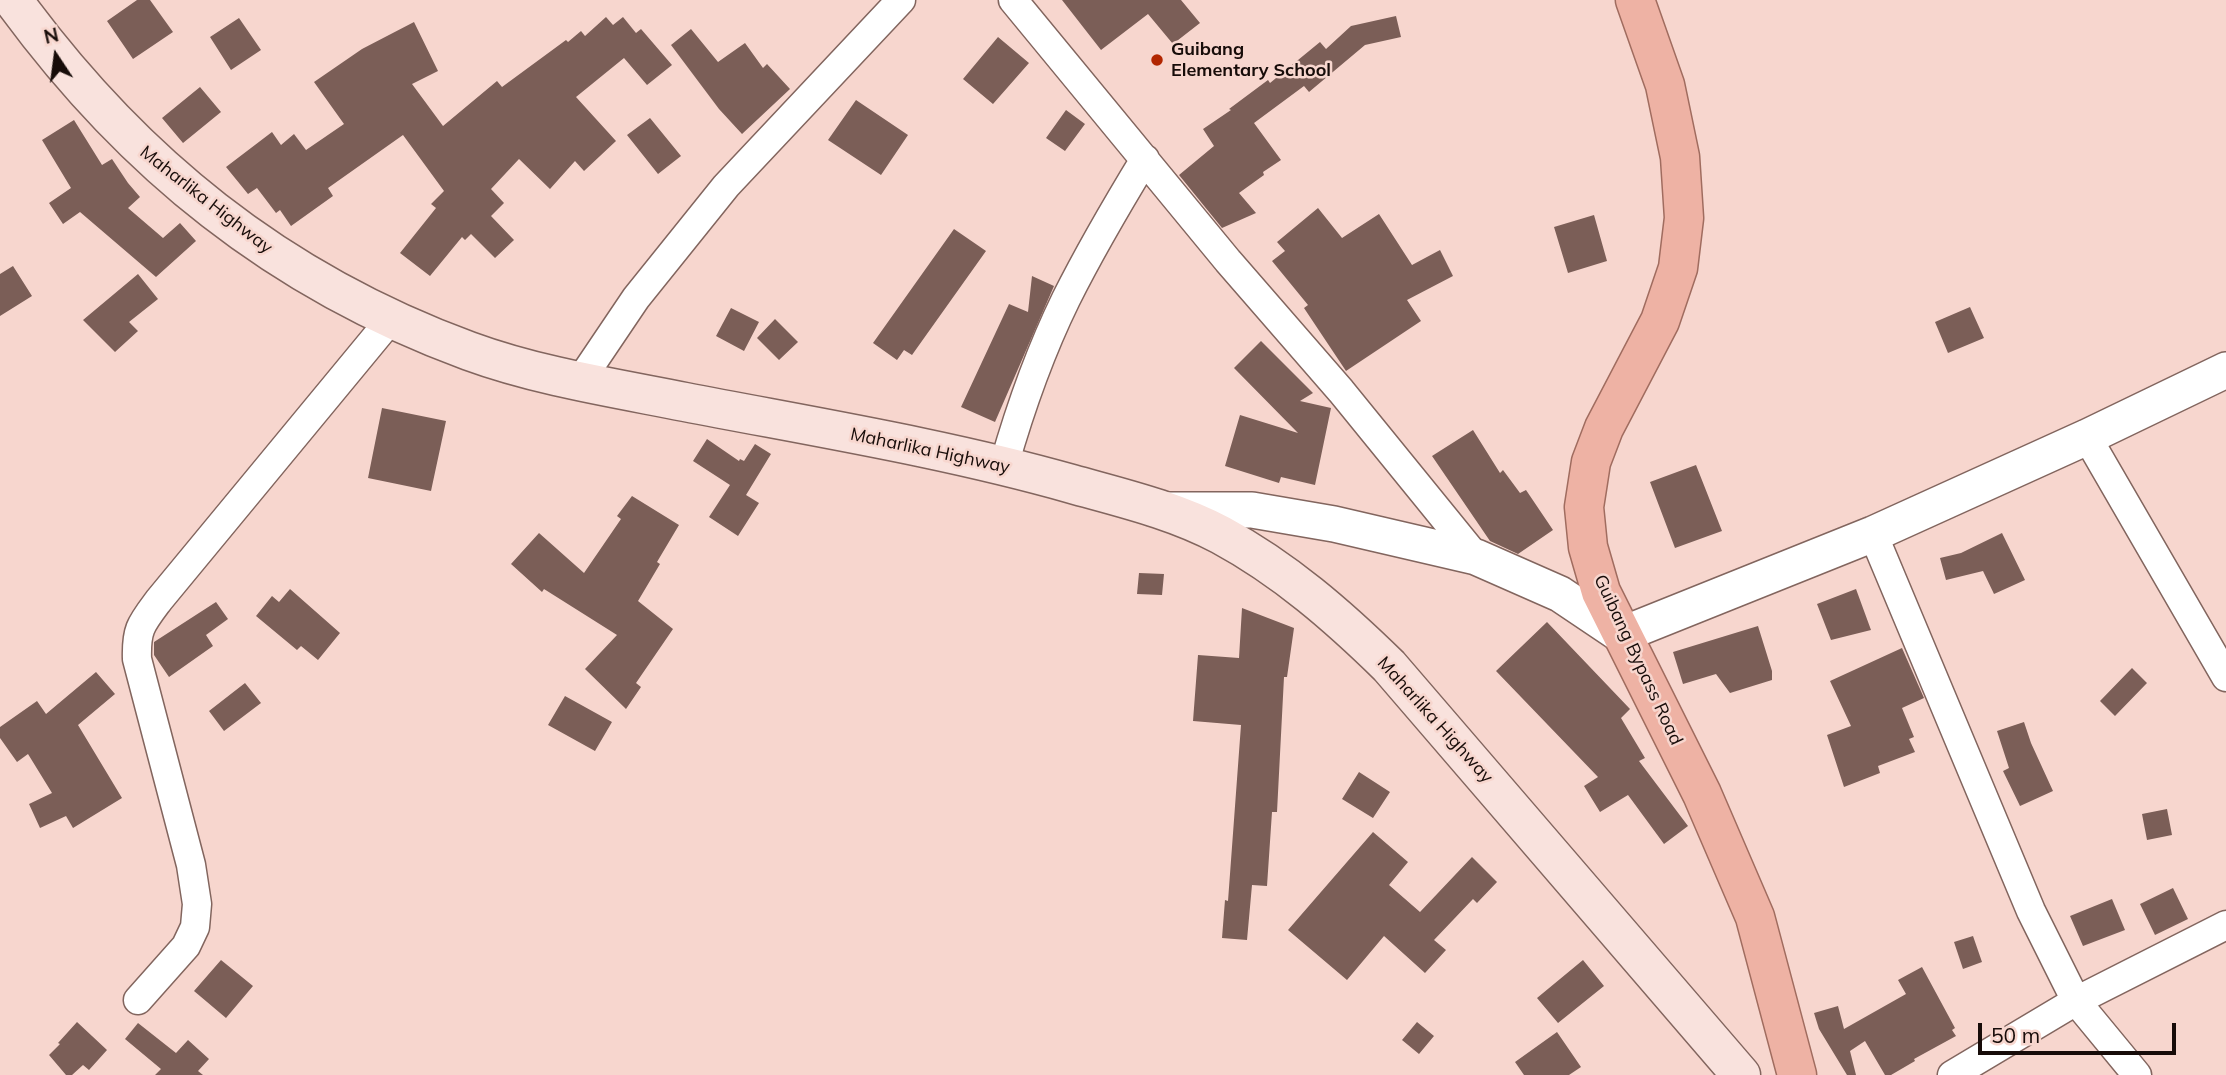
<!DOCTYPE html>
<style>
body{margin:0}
#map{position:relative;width:2226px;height:1075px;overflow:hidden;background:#f7d6ce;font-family:Mulish,sans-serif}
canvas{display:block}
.north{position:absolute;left:21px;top:21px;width:70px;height:70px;-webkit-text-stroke:5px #f7d6ce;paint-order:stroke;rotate:347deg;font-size:19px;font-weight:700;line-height:28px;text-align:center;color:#170c09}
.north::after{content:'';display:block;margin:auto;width:24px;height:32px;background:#170c09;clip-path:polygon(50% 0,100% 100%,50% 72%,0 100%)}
.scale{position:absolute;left:1978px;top:1023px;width:198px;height:32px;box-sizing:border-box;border:4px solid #170c09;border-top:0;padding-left:9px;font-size:21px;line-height:24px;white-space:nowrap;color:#170c09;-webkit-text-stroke:5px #f7d6ce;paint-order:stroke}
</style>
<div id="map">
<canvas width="2226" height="1075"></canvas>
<div class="north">N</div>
<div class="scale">50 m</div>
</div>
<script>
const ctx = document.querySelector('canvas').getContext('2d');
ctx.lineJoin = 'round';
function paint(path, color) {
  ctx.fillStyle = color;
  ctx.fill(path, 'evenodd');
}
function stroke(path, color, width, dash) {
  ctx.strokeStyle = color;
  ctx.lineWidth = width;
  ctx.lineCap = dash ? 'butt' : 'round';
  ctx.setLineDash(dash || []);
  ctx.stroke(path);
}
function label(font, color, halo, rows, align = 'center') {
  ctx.font = font + ' Mulish,sans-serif';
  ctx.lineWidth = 5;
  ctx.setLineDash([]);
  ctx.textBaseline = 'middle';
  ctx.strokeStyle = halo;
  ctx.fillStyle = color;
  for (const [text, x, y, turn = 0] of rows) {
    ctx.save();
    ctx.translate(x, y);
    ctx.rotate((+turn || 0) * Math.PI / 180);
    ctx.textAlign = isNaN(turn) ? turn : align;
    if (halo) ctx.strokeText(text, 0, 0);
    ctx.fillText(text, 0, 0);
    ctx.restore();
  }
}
const building = new Path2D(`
 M137 0H150L173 32 133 59 107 21Z
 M1062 0H1181L1200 23 1173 44 1148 14 1101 50Z
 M1396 16 1401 37 1365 45 1309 92 1304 86 1254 123 1281 160 1263 172 1264 175 1239 193 1256 213 1222 228 1179 175 1214 146 1203 129 1231 110 1229 109 1268 80 1270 83 1320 42 1326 49 1351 26Z
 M606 17 613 25 623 17 636 33 641 29 672 65 647 85 624 58 576 97 616 141 584 171 575 161 550 189 519 159 491 189 504 203 491 216 514 240 495 258 471 234 465 240 462 237 430 276 400 253 436 208 431 204 444 191 403 135 328 188 333 196 291 226 280 210 276 213 257 188 248 194 226 167 272 132 281 145 294 134 306 150 344 124 314 82 362 49 414 22 438 71 412 84 443 126 497 81 502 87 566 40 568 42 581 31 585 36Z
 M239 18 261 50 231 70 210 37Z
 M691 29 718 62 745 43 763 68 767 64 790 89 742 134 719 109 671 45Z
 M998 37 1029 63 993 104 963 79Z
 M200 87 221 112 183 143 162 118Z
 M856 100 908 135 881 175 828 140Z
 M1066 110 1085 124 1065 151 1046 138Z
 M650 118 681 156 658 174 627 135Z
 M74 120 102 165 112 159 128 183 140 197 128 208 163 238 180 223 196 241 156 277 80 212 63 224 49 203 71 188 42 140Z
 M1318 208 1342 238 1379 214 1412 265 1440 250 1453 276 1407 300 1421 321 1346 371 1304 308 1308 305 1272 261 1285 251 1277 242Z
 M1594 215 1607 261 1568 273 1554 227Z
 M954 229 986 251 912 355 904 350 897 360 873 343Z
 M13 266 32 296 0 316V274Z
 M138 274 158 299 129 322 138 331 115 352 83 320Z
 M1032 276 1054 286 995 422 961 407 1009 304 1028 312Z
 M1970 307 1984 338 1948 353 1935 322Z
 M731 308 759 322 744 351 716 336Z
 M775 319 798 342 779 360 757 338Z
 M1261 341 1313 393 1300 401 1331 408 1315 485 1281 477 1279 483 1225 466 1240 415 1298 433 1234 368Z
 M382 408 446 421 431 491 368 478Z
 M1473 430 1500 473 1503 470 1520 493 1526 490 1553 530 1518 554 1490 541 1432 456Z
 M707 439 739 461 740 459 744 461 755 444 771 454 746 495 759 503 738 536 709 517 730 485 693 461Z
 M1696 465 1722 531 1675 548 1650 482Z
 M632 496 679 525 657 562 660 564 638 601 673 629 636 683 641 687 626 709 585 669 617 635 544 589 542 592 511 564 539 533 584 573 621 519 617 516Z
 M2002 533 2025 580 1994 594 1983 571 1946 580 1940 558 1961 553Z
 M1139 573 1164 574 1162 595 1137 594Z
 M290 589 340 633 318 660 301 646 297 650 256 616 272 596 279 602Z
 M1856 589 1871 630 1831 640 1817 604Z
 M216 602 228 619 206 635 213 646 169 677 154 655V642Z
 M1242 608 1294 628 1287 677H1284L1277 812H1272L1267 886 1252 885 1247 940 1222 938 1225 900 1228 901 1241 725 1193 721 1198 655 1239 658Z
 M1547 622 1630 709 1621 718 1645 758 1639 761 1688 826 1664 844 1628 795 1600 812 1584 786 1598 777 1496 671Z
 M1758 626 1772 671V680L1730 693 1716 674 1683 684 1673 652Z
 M1902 648 1924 698 1902 708 1914 737 1909 739 1915 752 1878 766 1880 773 1844 787 1827 735 1851 726 1830 681Z
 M2132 668 2147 683 2115 716 2100 701Z
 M96 672 115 694 78 725 122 798 73 828 66 816 40 828 29 804 52 793 28 754 17 762 0 738V727L37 701 46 714Z
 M245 683 261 703 224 731 209 711Z
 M565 696 612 722 595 751 548 725Z
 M2024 722 2031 743 2053 791 2020 806 2003 771 2009 768 1997 731Z
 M1359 772 1390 792 1373 818 1342 799Z
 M2167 809 2172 835 2147 840 2142 814Z
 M1373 832 1408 862 1389 885 1420 912 1472 857 1497 882 1477 903 1473 899 1434 940 1446 950 1425 973 1384 936 1347 980 1288 930Z
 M2173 888 2188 919 2155 935 2140 904Z
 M2112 899 2125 930 2083 946 2070 916Z
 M1973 936 1982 962 1963 969 1954 942Z
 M221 960 253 986 226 1018 194 991Z
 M1583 960 1604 986 1558 1023 1537 998Z
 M1922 967 1955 1028 1952 1030 1956 1036 1914 1059 1915 1061 1891 1075H1885L1865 1041 1850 1051 1856 1075H1847L1819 1029 1814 1013 1838 1006 1844 1029 1906 994 1898 980Z
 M77 1022 107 1050 89 1070 83 1065 72 1075H66L49 1055 60 1044 58 1043Z
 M1417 1022 1434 1036 1419 1054 1402 1040Z
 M138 1023 176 1053 188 1040 209 1059 198 1071 203 1075H155L161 1069 125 1039Z
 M1557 1032 1581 1067 1569 1075H1524L1515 1062Z`);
const minor = new Path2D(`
 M1013 0 1228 261 1341 391 1476 557
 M580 381 636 298 726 186 901 0
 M2087 437 2226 677
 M1004 465C1020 409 1040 352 1066 299 1090 251 1117 205 1145 159
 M1873 534 2031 911 2076 1001 2137 1075
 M138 1000 186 946 195 927 197 904 191 865 137 659C136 629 141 624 159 600L391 319
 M1952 1075 2076 1001 2226 925`);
const tertiary = new Path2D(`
 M1166 510H1252L1334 524 1476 557 1560 594 1621 635 1873 534 2087 437 2226 370`);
const secondary = new Path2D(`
 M13 0C132 163 278 281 469 351 537 376 614 388 685 402 814 427 945 448 1072 484 1122 498 1174 510 1221 535 1284 569 1338 616 1389 666L1741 1075`);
const trunk = new Path2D(`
 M1635 0 1665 85 1680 157 1684 218 1678 268 1660 321 1604 428 1591 462 1584 507 1588 547 1601 592 1702 794 1755 917 1797 1075`);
const markers = [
 [1157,60,7,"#b22600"]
];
const poiNames = [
 ["Guibang",1171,50],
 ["Elementary School",1171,71]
];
const streetNames = [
 ["Maharlika Highway",206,200,38],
 ["Maharlika Highway",930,451,12],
 ["Guibang Bypass Road",1638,660,65],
 ["Maharlika Highway",1435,720,48]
];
paint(building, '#7b5e57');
stroke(minor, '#82655e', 31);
stroke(tertiary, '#82655e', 38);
stroke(secondary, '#82655e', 41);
stroke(trunk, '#a06c5f', 41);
stroke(minor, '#fff', 28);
stroke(tertiary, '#fff', 35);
stroke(secondary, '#f9e2dd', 38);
stroke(trunk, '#eeb2a4', 38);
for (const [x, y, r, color] of markers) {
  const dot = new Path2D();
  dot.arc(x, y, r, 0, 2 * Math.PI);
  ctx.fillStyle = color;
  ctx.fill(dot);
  stroke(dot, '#f7d6ce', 2.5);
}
label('bold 18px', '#170c09', '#f7d6ce', poiNames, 'left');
label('18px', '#170c09', '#f7d6ce', streetNames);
</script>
